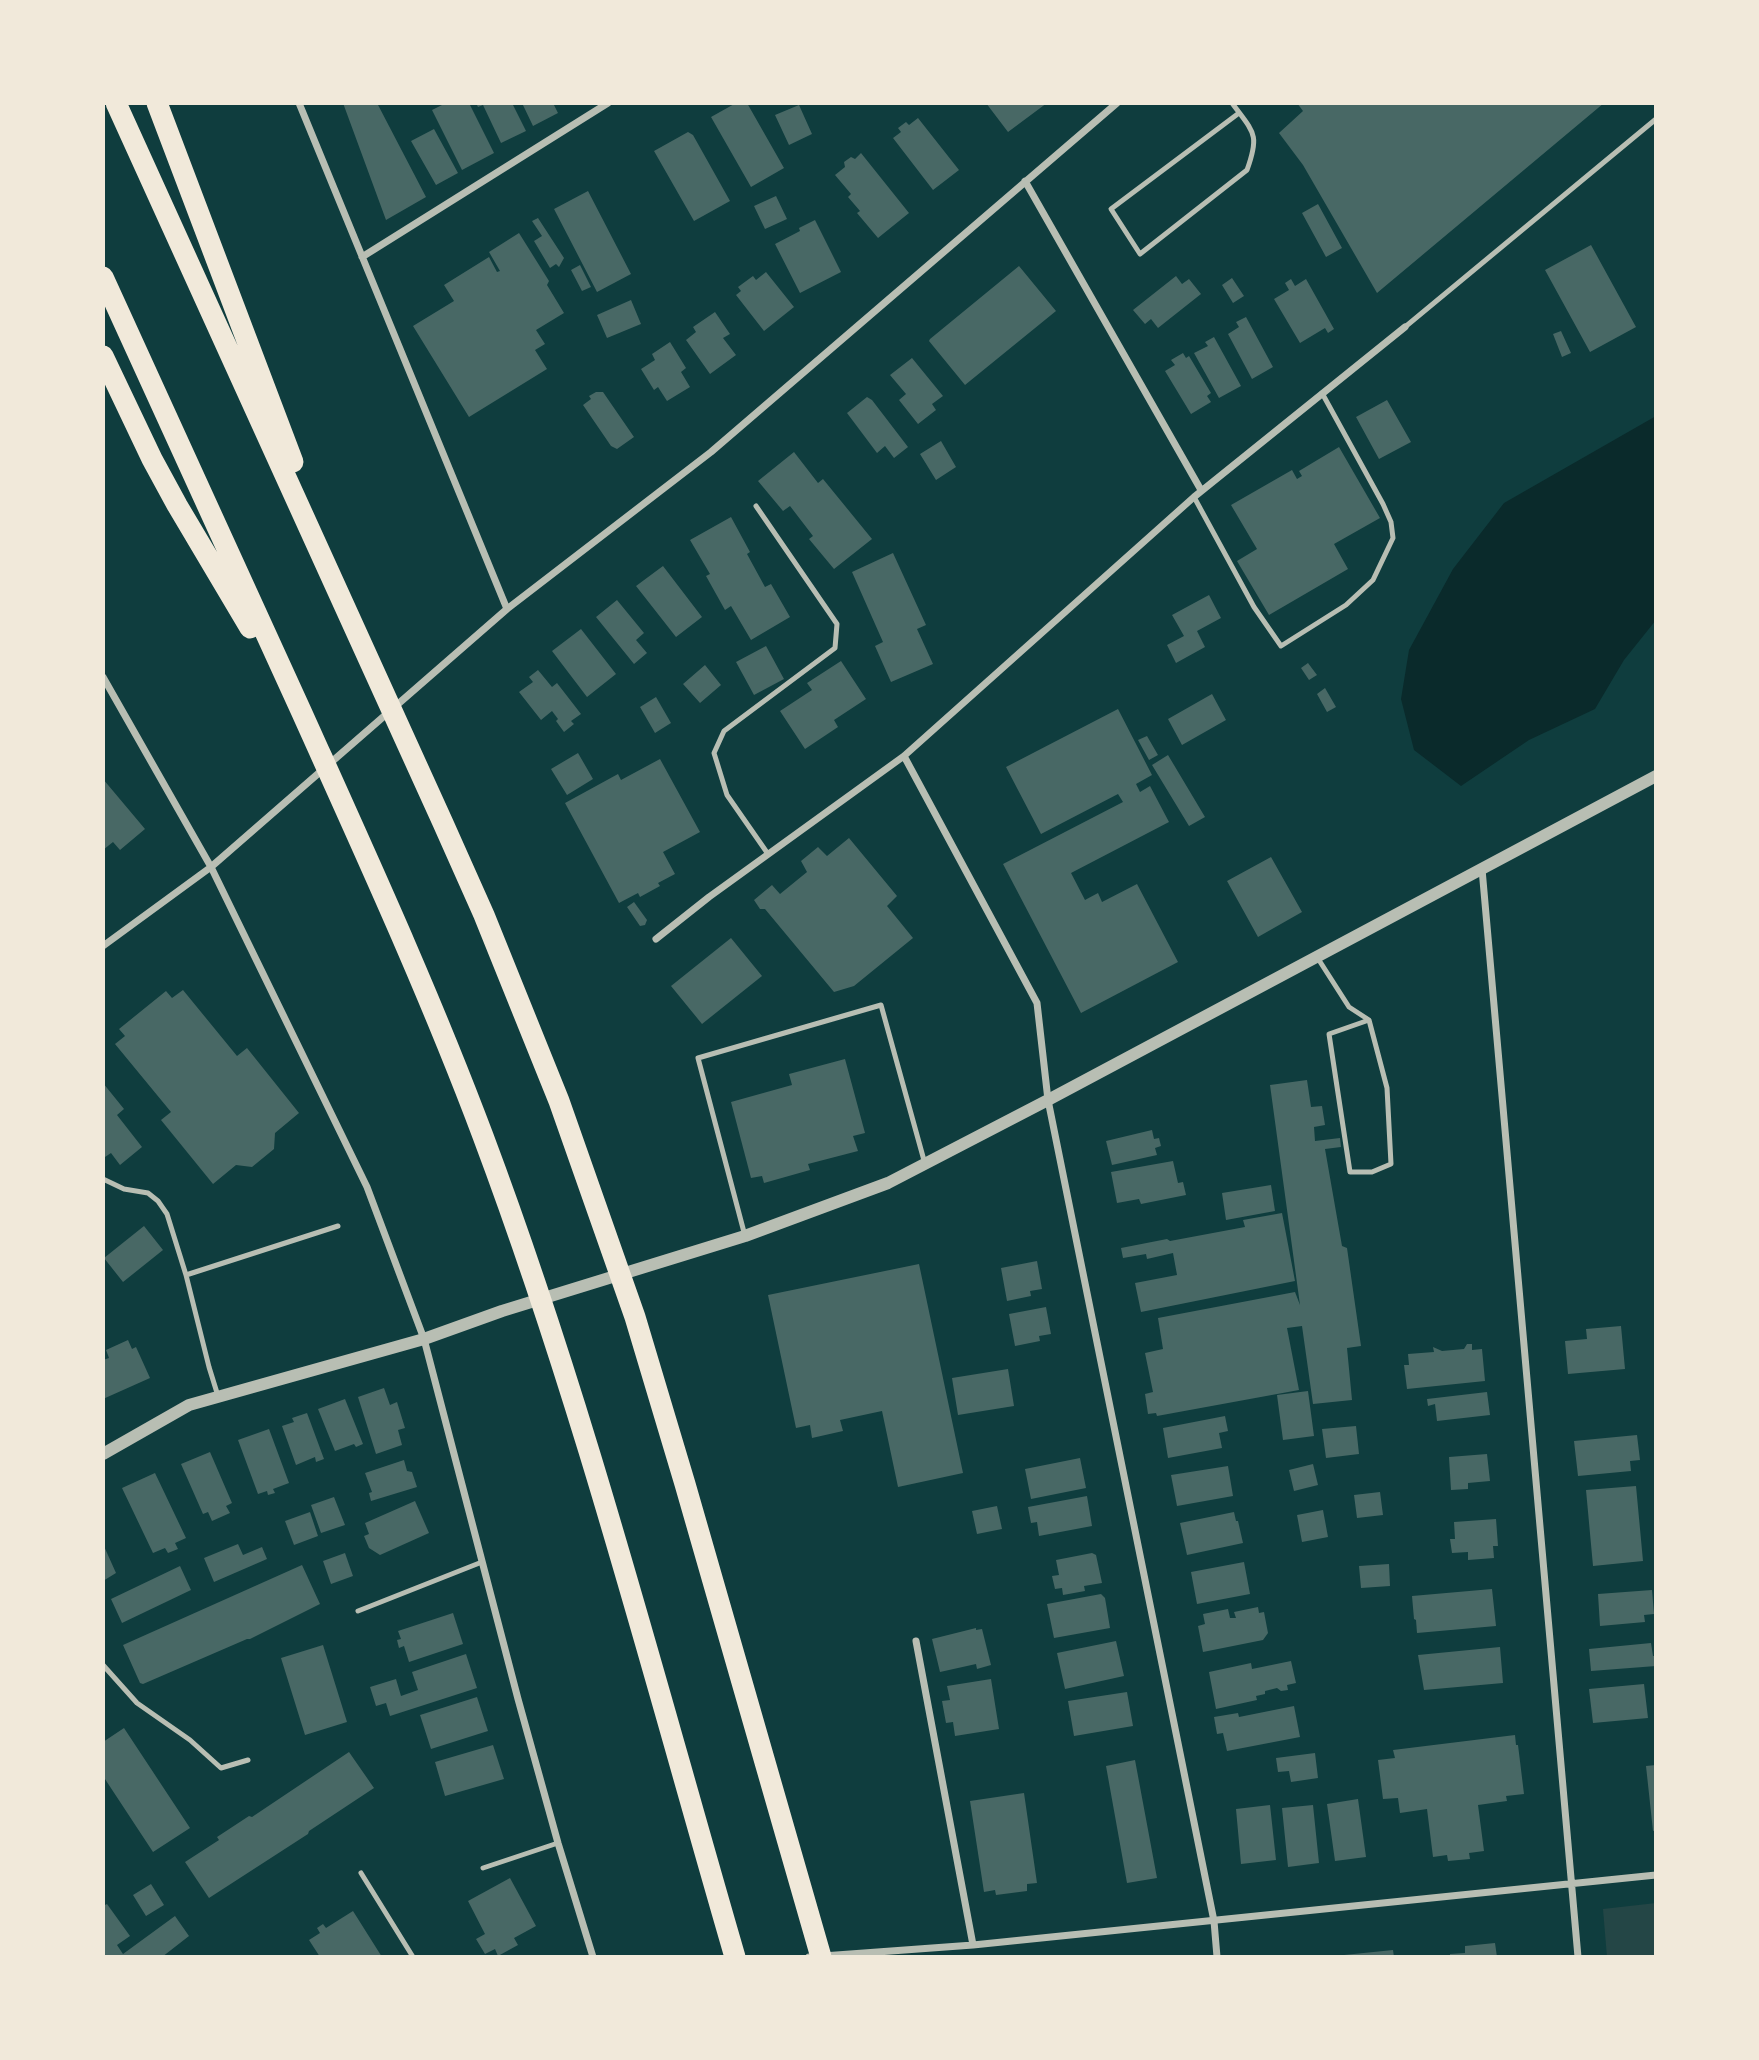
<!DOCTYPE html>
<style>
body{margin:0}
#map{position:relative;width:1759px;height:2060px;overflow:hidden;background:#0f3d3e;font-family:"Nunito Sans",sans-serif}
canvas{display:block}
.frame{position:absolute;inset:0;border:105px solid #f1e9da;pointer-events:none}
</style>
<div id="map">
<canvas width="1759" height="2060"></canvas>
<div class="frame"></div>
</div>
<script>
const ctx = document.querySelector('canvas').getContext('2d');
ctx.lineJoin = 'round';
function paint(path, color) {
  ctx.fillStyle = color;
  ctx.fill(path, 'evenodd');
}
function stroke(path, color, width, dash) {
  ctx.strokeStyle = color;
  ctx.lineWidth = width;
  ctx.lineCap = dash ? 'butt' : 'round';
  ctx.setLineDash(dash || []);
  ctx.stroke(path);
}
const green = new Path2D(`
 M1656 1903V1957H1607L1603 1909Z`);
const water = new Path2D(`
 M1656 416V620L1624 660 1595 709 1529 740 1461 786 1414 750 1401 699 1409 650 1453 569 1504 503Z`);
const building = new Path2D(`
 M343 103H377L426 197 386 220Z
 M446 103H469L494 153 462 170 432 110Z
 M476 103H512L526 131 501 143 483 105 478 107Z
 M522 103H553L558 113 533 126Z
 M736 103H747L784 168 751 187 711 117Z
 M986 103H1047L1008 132Z
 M1297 103H1604L1377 293 1303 165 1279 133 1303 111Z
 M799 105 812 134 789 145 775 115Z
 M918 118 959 170 933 190 893 138 901 132 898 128 906 122 909 125Z
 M434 129 458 173 436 185 411 141Z
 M688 132 693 135 730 201 694 221 654 151Z
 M861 153 909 213 878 238 857 213 860 211 848 197 851 194 835 175 845 167 844 162 851 157 855 159Z
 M588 191 631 274 597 292 554 209Z
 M776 196 787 219 765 229 754 206Z
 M1318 204 1342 248 1326 257 1302 213Z
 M538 218 564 258 559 267 556 264 550 268 534 241 542 236 532 221Z
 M815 220 841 272 800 293 775 244 800 231 799 228Z
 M519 233 549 281 547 285 564 313 536 330 545 344 535 350 547 369 469 417 413 326 454 301 444 285 489 257 497 272 500 271 489 252Z
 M1591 245 1636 327 1590 352 1545 270Z
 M580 265 591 287 582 291 571 270Z
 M1019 266 1056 311 965 385 929 341 930 339Z
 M766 272 794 307 764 331 736 295 741 291 738 287 753 276 756 280Z
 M1176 276 1182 284 1189 279 1201 294 1158 328 1151 319 1145 324 1133 310Z
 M1232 278 1244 296 1233 303 1222 285Z
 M1291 279 1295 286 1306 279 1334 329 1328 333 1325 328 1300 343 1274 299 1289 290 1285 283Z
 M631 300 641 324 607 338 597 315Z
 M715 312 730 334 723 338 736 355 710 374 686 340 696 332 693 327Z
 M1246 317 1273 367 1252 379 1228 334 1239 327 1236 322Z
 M1561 331 1571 353 1562 357 1553 334Z
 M1214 337 1241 386 1219 398 1194 353 1208 346 1205 342Z
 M670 342 686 368 681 372 690 387 667 401 658 387 654 390 641 369 655 360 652 354Z
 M1183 353 1186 358 1189 356 1211 393 1207 396 1211 402 1191 414 1165 371 1175 365 1171 360Z
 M912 358 943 396 932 404 936 410 918 424 899 400 906 394 890 375Z
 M596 392H603L634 437 617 449 611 446 583 405 591 399 589 396Z
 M867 397 872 400 908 447 894 458 885 446 877 453 847 413Z
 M1387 400 1411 442 1379 459 1356 417Z
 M941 441 956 467 936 480 920 454Z
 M1339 447 1380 518 1334 544 1348 569 1269 615 1237 561 1257 549 1231 505 1292 470 1297 479 1302 476 1299 471Z
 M794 452 818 483 823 479 872 539 834 569 809 539 813 536 790 506 783 511 758 481Z
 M731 517 750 552 747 554 765 587 771 584 790 617 751 640 731 606 725 610 706 576 710 574 690 540Z
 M893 553 926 625 917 629 933 664 891 682 875 646 883 642 852 572Z
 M663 566 702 617 676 637 636 586Z
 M1209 595 1221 618 1197 631 1205 647 1176 663 1167 645 1184 636 1172 615Z
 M617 600 644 633 636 640 647 653 634 664 596 617Z
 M581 629 616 674 587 697 552 651Z
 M766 646 784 679 754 695 736 662Z
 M841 661 866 699 834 720 838 727 805 749 780 711 812 690 807 683Z
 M1308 663 1317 675 1309 680 1301 668Z
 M705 665 721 685 700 703 683 684Z
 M538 670 552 687 557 683 581 714 571 721 574 724 564 732 556 721 558 719 552 711 541 720 519 692 533 682 529 677Z
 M1325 688 1336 707 1327 712 1317 694Z
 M1212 694 1226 720 1182 745 1168 719Z
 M656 697 671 723 655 733 640 707Z
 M1118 709 1152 775 1136 784 1140 792 1150 786 1169 822 1071 873 1085 900 1098 893 1102 902 1137 884 1178 962 1081 1013 1003 864 1123 802 1118 794 1041 834 1006 767Z
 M1147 736 1158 755 1149 760 1138 740Z
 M578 753 593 779 567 795 551 769Z
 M1168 755 1205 817 1189 826 1152 765Z
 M660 759 700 832 663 852 675 874 658 883 660 886 640 897 638 893 619 903 565 803 618 774 621 780Z
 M103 779 145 829 120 850 113 842 103 850Z
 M849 838 897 896 887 906 913 938 854 986 834 992 765 909H760L754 900 772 885 780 894 807 872 801 861 818 847 827 856Z
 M1271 857 1302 912 1258 937 1227 881Z
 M634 902 647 920 645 925 640 926 627 907Z
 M731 938 762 976 702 1024 671 986Z
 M183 990 237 1056 247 1048 299 1113 275 1133 274 1149 252 1167 236 1165 213 1184 161 1120 171 1112 115 1044 125 1036 119 1029 166 991 172 998Z
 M845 1059 865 1133 853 1136 858 1151 808 1164 810 1170 764 1183 762 1176 751 1178 731 1102 792 1085 789 1074Z
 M1307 1080 1311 1107 1322 1106 1325 1125 1314 1127 1315 1141 1340 1138 1341 1147 1325 1149 1342 1246 1347 1248 1361 1346 1347 1348 1352 1400 1313 1404 1302 1326 1287 1328 1299 1390 1157 1416 1156 1413 1148 1414 1145 1394 1153 1392 1145 1353 1163 1349 1158 1318 1295 1292 1300 1305 1270 1085Z
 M103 1083 124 1109 117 1115 142 1147 120 1165 111 1153 105 1157 103 1154Z
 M1152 1130 1154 1139 1159 1138 1161 1146 1155 1148 1157 1155 1112 1165 1106 1141Z
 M1173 1161 1178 1183 1183 1182 1186 1195 1141 1204 1139 1199 1117 1203 1111 1172Z
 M1271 1185 1275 1211 1226 1220 1222 1193Z
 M1282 1213 1295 1281 1141 1312 1135 1283 1177 1275 1173 1253 1147 1259 1146 1254 1123 1258 1121 1248 1167 1239 1170 1241 1245 1227 1243 1220Z
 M144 1226 163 1250 123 1282 104 1258Z
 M1037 1261 1042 1289 1030 1291 1031 1296 1007 1301 1001 1268Z
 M919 1264 963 1473 898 1487 882 1411 840 1420 843 1431 812 1438 810 1425 796 1428 768 1295Z
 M1046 1307 1051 1334 1039 1336 1040 1341 1015 1346 1009 1314Z
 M1621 1326 1625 1369 1568 1374 1565 1341 1587 1339 1586 1329Z
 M128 1340 132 1349 136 1347 150 1378 103 1399V1360L109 1358 106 1350Z
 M1467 1344H1472V1350L1482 1349 1485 1381 1407 1389 1404 1365H1409L1408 1354 1434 1352 1433 1347 1442 1351 1464 1349Z
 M1008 1369 1014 1406 958 1415 952 1378Z
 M384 1388 390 1405 397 1402 405 1428 398 1430 402 1445 376 1454 358 1397Z
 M1308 1391 1314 1436 1283 1440 1277 1395Z
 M1487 1392 1490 1415 1437 1421 1435 1404 1428 1406 1427 1399Z
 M345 1399 363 1444 356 1447 354 1444 335 1451 318 1409Z
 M307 1413 324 1459 316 1462 315 1457 296 1465 282 1426 294 1422 292 1418Z
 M1225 1416 1228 1431 1219 1433 1222 1448 1168 1458 1163 1428Z
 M1356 1426 1359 1454 1326 1458 1322 1429Z
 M269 1429 289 1483 273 1489 275 1493 268 1495 267 1491 258 1494 238 1440Z
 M1637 1435 1640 1460 1630 1461 1631 1471 1578 1476 1574 1441Z
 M210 1452 232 1503 226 1506 230 1513 212 1521 208 1512 203 1514 181 1464Z
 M1487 1454 1490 1481 1468 1483V1489L1451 1490 1449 1457Z
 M1080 1458 1086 1488 1031 1499 1025 1469Z
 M404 1460 407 1471 412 1472 417 1487 371 1501 369 1493 372 1492 365 1473Z
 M1313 1464 1318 1485 1294 1491 1289 1470Z
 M1228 1466 1233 1496 1177 1506 1171 1475Z
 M155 1473 186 1538 175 1543 178 1549 168 1553 165 1548 153 1553 122 1488Z
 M1636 1486 1643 1561 1593 1566 1586 1490Z
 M1380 1492 1383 1515 1357 1518 1354 1495Z
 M1087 1496 1092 1526 1039 1536 1037 1522 1031 1523 1028 1507Z
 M334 1497 345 1525 321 1533 311 1505Z
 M415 1501 429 1533 380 1555 369 1548 364 1536 369 1534 365 1523Z
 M997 1506 1002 1529 977 1534 972 1511Z
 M1323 1510 1328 1537 1302 1542 1297 1515Z
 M310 1512 318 1536 294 1545 285 1521Z
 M1234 1512 1236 1521H1238L1243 1543 1187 1555 1180 1523Z
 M1496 1519 1498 1546H1493L1494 1558 1468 1560V1552L1452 1553 1450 1539H1455L1454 1522Z
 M103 1544 116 1573 103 1581Z
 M238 1544 243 1555 262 1547 267 1559 214 1582 204 1558Z
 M345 1553 353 1576 331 1584 323 1561Z
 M1092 1553 1096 1555 1102 1583 1084 1586 1085 1591 1063 1595 1062 1588 1055 1589 1052 1576 1059 1575 1056 1560Z
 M1244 1562 1250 1594 1197 1604 1191 1572Z
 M1389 1564 1390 1586 1361 1588 1359 1566Z
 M302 1565 320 1604 250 1639H247L143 1684 140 1683 123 1645Z
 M180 1566 191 1590 122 1623 111 1599Z
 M1492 1589 1496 1626 1417 1633 1416 1620 1414 1619 1412 1596Z
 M1652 1590 1654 1614 1644 1615 1645 1622 1600 1626 1598 1594Z
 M1101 1594 1105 1598 1110 1628 1054 1638 1047 1604Z
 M1258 1607 1259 1613 1264 1612 1268 1633 1263 1640 1203 1652 1198 1626 1205 1624 1203 1614 1228 1609 1230 1618H1236L1234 1612Z
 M453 1613 463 1644 409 1662 404 1646 399 1648 397 1640 401 1639 398 1631Z
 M976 1628V1630L982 1629 991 1665 977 1669 976 1664 940 1672 932 1639Z
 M1116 1641 1124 1676 1065 1689 1057 1653Z
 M1651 1643 1653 1656H1656V1666L1591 1671 1589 1649Z
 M323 1645 347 1722 305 1735 281 1658Z
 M1500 1647 1503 1683 1424 1690 1418 1655Z
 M466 1654 477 1688 390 1716 386 1703 376 1706 370 1687 396 1679 401 1696 418 1690 412 1672Z
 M1291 1661 1296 1683 1287 1685 1288 1690 1281 1691 1277 1688 1265 1691V1694L1256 1696 1257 1700 1216 1709 1209 1672 1251 1663 1252 1669Z
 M991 1679 999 1729 955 1736 953 1722 946 1723 942 1701 950 1700 947 1686Z
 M1644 1684 1648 1718 1593 1723 1589 1689Z
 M1127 1692 1133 1726 1074 1736 1068 1701Z
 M477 1697 488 1731 431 1749 420 1715Z
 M1294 1706 1300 1737 1227 1751 1223 1733 1217 1734 1214 1717 1238 1713 1239 1717Z
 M124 1728 190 1828 153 1852 103 1776V1742Z
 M1515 1735 1516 1745H1518L1524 1794 1506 1796 1507 1801 1478 1805 1484 1851 1469 1853 1470 1859 1448 1861 1447 1855 1433 1857 1427 1809 1400 1813 1398 1798 1383 1799 1378 1760 1395 1758 1393 1750Z
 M493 1745 504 1779 445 1796 435 1762Z
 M349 1752 374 1788 309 1831 308 1834 209 1898 185 1862 219 1840 217 1837 249 1816 252 1817Z
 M1315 1753 1318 1778 1291 1782 1289 1771 1278 1772 1276 1758Z
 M1135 1760 1157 1878 1127 1883 1106 1766Z
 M1656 1765V1830L1653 1831 1646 1766Z
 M1024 1793 1037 1883 1027 1884V1891L996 1895 995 1890 984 1892 970 1801Z
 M1358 1799 1366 1857 1335 1861 1327 1804Z
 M1270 1805 1276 1860 1241 1864 1236 1809Z
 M1313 1805 1319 1863 1288 1867 1282 1808Z
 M510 1878 536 1926 514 1938 518 1945 498 1956 495 1949 485 1954 476 1939 485 1934 468 1901Z
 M151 1884 164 1905 146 1916 133 1895Z
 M107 1904 130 1936 117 1945 123 1954 175 1916 189 1936 162 1957H103V1906Z
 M353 1911 382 1957H320L309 1940 320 1933 317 1928 323 1924 326 1928Z
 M1495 1943 1497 1957H1450V1954L1465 1953V1946Z
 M1393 1950 1394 1957H1344V1955Z`);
const service = new Path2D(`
 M1232 103C1254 133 1260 134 1247 170L1140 254 1111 209 1239 113
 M1405 327 1656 119
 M1194 497 1254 607 1281 646 1346 605 1373 580 1393 538 1391 522 1383 504 1322 393
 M756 506 837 624 835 648 724 731 714 753 727 795 768 854
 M1317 957 1349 1007 1369 1020 1387 1088 1391 1164 1372 1172H1350L1329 1034 1369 1020
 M103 1179 124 1189 148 1193 158 1201 167 1214 186 1275 338 1226
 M745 1236 698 1058 881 1005 925 1164
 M186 1275 209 1367 218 1396
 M358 1611 482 1562
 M103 1665 137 1703 190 1740 221 1768 248 1760
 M483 1868 558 1843
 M361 1873 413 1957`);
const minor = new Path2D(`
 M299 103 507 609
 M1025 181 1201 490
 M362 257 608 103
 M103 677 211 867 367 1187 424 1339 518 1699 558 1843 593 1957
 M904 756 1037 1003 1048 1100 1214 1921 1217 1957
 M1482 869 1578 1957
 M656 939 709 897 904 756 1194 497 1405 327
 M103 946 211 867 507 609 711 452 1117 103
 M916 1641 973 1945
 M809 1957 973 1945 1656 1875`);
const tertiary = new Path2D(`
 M103 1454 189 1405 424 1339 502 1311 745 1236 888 1183 1048 1100 1656 776`);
const motorway = new Path2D(`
 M116 103 443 823 484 915 559 1101 635 1317 685 1484 821 1957
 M157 103 293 462
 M103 277C169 422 235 567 302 713 365 853 429 992 483 1136 584 1405 655 1682 735 1957
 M103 356 152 459 177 505 250 628`);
paint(green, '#244646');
paint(water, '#0a2a2b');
paint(building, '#486865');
stroke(service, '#b8beb3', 5);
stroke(minor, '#b8beb3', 7);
stroke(tertiary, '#b8beb3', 12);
stroke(motorway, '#f1e9da', 21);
</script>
